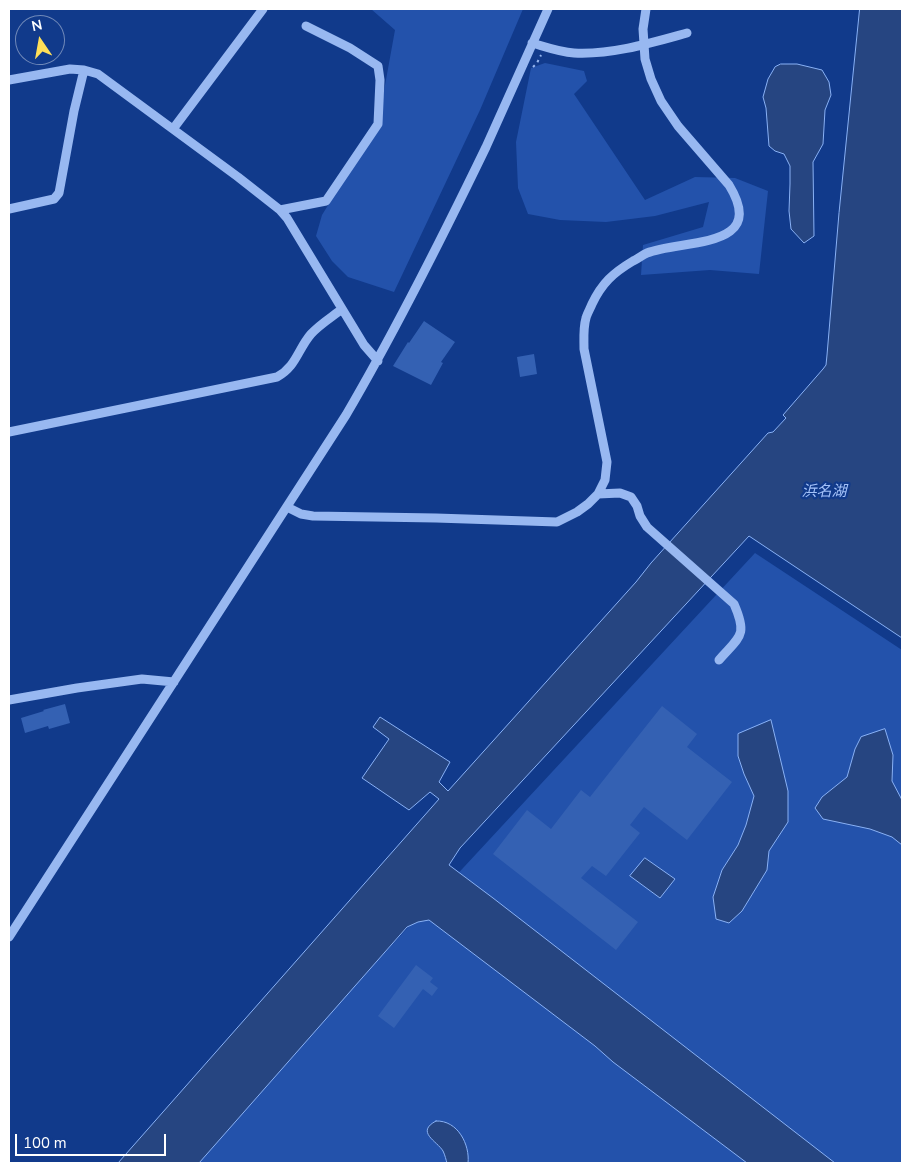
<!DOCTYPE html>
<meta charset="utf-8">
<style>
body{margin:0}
#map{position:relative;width:911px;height:1172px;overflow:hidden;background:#113a8b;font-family:"Nunito Sans",sans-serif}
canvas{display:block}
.frame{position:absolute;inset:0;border:10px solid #fff;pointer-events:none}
.north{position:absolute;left:15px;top:15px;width:50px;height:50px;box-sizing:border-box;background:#113a8b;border:1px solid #7089b9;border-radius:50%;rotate:348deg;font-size:14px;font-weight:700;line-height:20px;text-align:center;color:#fff}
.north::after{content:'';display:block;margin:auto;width:18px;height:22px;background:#ffdf58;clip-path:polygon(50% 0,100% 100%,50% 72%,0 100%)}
.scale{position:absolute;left:15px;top:1134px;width:151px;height:22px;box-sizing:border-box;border:2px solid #fff;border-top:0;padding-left:6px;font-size:15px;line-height:18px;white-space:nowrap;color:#fff;-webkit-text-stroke:4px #113a8b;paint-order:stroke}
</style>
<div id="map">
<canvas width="911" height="1172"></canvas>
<div class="frame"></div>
<div class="north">N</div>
<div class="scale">100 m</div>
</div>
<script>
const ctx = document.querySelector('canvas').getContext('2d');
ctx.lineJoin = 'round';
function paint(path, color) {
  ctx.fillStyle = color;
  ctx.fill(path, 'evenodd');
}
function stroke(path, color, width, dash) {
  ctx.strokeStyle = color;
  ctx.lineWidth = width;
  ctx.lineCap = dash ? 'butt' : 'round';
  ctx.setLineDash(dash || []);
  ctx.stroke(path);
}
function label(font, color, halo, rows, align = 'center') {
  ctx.font = font + ' "Nunito Sans","Noto Sans JP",sans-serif';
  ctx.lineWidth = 4.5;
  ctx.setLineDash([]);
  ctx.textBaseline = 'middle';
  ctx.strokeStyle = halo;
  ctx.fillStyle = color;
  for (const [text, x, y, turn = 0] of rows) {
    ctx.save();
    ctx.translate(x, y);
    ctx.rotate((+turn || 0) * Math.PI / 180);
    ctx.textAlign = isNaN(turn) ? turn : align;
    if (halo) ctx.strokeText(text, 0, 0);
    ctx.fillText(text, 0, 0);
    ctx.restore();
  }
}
const green = new Path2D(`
 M371 9H523L480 110 394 292 348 277 332 261 316 236 322 215 378 124 395 30Z
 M545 63 584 71 587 81 574 94 645 200 695 177 735 178 768 191 759 274 710 270 641 275 643 245 703 227 709 202 655 216 606 222 560 220 528 214 518 188 516 142 531 68Z
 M755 553 902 650V1163H194L388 949Z`);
const water = new Path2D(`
 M860 9H902V638L749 536 460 848 449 865 493 898 835 1163H747L613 1062 595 1046 429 920 418 922 407 927 199 1163H118L439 799 430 792 409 810 362 778 389 739 373 727 380 717 450 762 439 782 448 791 636 582 651 563 768 433 773 432 786 418 783 415 823 369 826 365 827 355 839 213Z
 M781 64H797L822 70 829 82 831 95 825 110 823 144 813 162 814 236 804 243 791 229 789 211 790 184V166L784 154 775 151 769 146 766 108 763 97 768 79 775 67Z
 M771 720 788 791V822L769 851 767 870 742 911 729 923 716 919 713 897 722 870 738 845 746 825 754 796 744 774 738 756V734Z
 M885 729 893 755 892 781 902 800V845L892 837 870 829 823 819 815 808 822 797 847 777 855 749 861 737Z
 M645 858 675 879 660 898 630 876Z
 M436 1121C458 1120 470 1145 468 1163H447C446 1160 445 1155 443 1151 437 1141 415 1132 436 1121Z`);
const building = new Path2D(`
 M424 321 455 342 441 362 443 363 431 385 393 366 408 342 409 343Z
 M534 354 537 374 520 377 517 357Z
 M65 704 70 723 49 729 48 726 25 733 21 718 44 711 43 710Z
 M662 706 697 734 687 747 732 782 687 840 644 807 630 825 640 833 606 876 592 866 581 878 638 922 616 950 493 854 527 810 551 829 581 790 590 797Z
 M416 965 433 978 430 982 438 988 432 996 423 989 394 1028 378 1016Z`);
const path = new Path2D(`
 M533 67 537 63 541 55`);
const minor = new Path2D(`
 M532 43C546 47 559 52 574 53 612 55 651 43 687 33
 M9 80 70 69 84 70 98 74 238 177 280 210 287 218 364 345 378 361
 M173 129 263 9
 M9 209 54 199 59 193 74 111 84 70
 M280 210 326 201 378 124 380 80 378 66 350 48 306 26
 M9 432 277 377C296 367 298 349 311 334 320 324 332 317 342 309
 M598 494 620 493 631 497 637 506 640 516 647 527 734 604C748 636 740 636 719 660
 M287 507 301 514 313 516 436 518 557 522 577 512 588 504 598 494 605 480 607 462 584 349C584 339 583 328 586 318 587 314 590 309 592 304 602 283 613 273 633 261 638 259 642 255 647 253 682 239 769 250 729 185L678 126 661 101 651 79 645 59 643 29 646 9
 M9 700 77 688 142 679 174 682
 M9 937 346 415C397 328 442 238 486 147 507 101 527 55 548 9`);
const waterNames = [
 ["浜名湖",824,492]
];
paint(green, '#2352ab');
paint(water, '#264581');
stroke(water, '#89b1f5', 1);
paint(building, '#3461b3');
stroke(path, '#98b8f1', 2, [2.5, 4]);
stroke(minor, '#98b8f1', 9);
label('italic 15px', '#a4c2f9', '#113a8b', waterNames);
</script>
